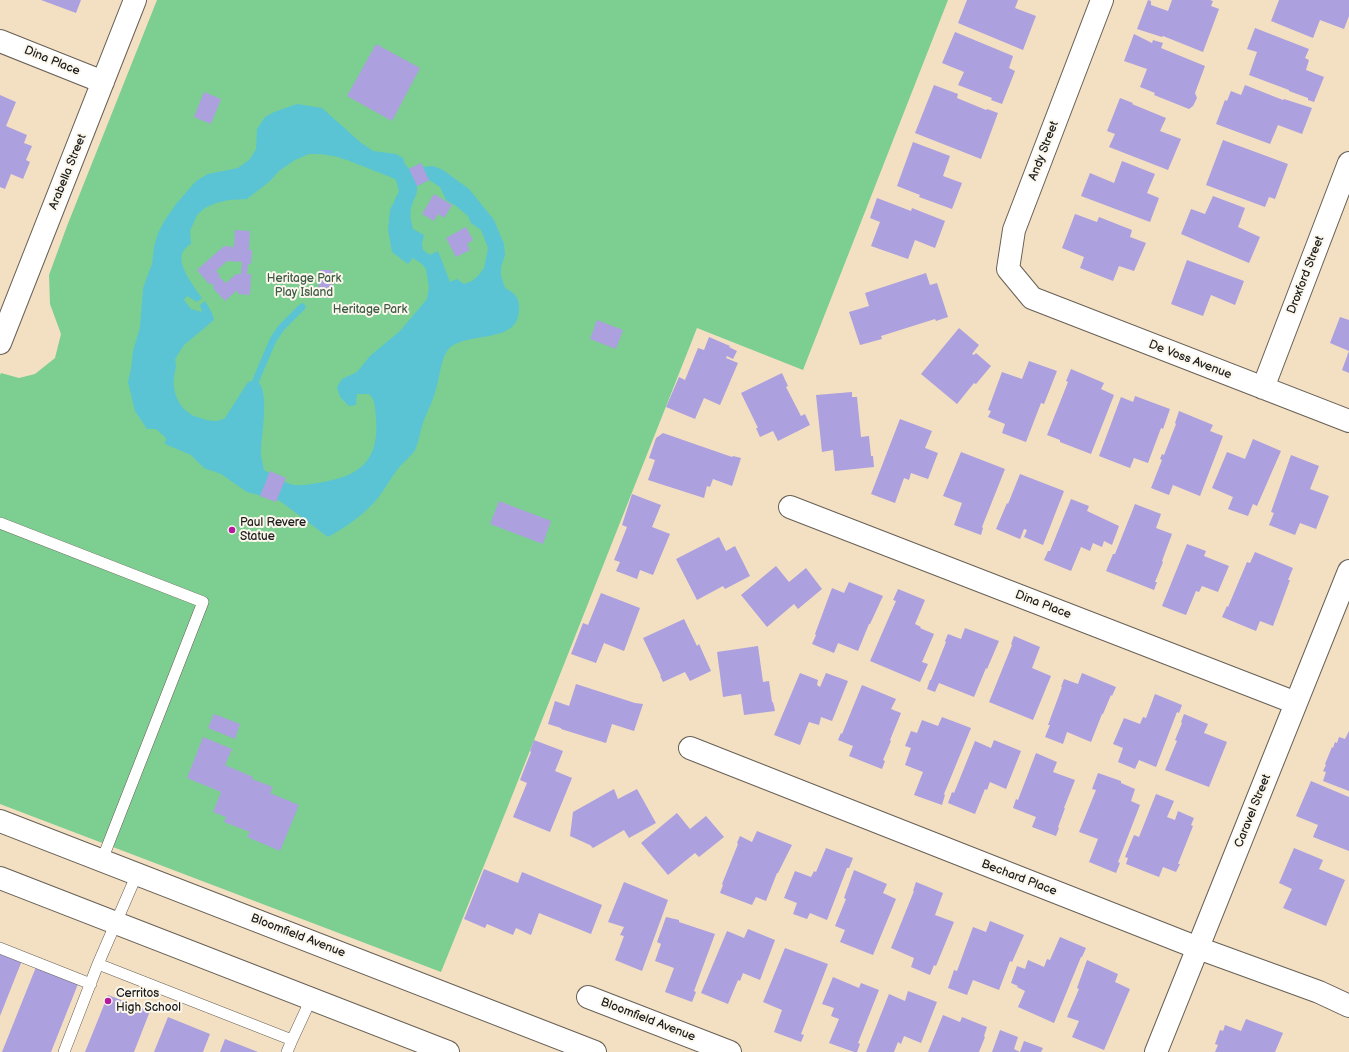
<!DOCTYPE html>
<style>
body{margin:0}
canvas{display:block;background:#f3dfc2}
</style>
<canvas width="1349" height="1052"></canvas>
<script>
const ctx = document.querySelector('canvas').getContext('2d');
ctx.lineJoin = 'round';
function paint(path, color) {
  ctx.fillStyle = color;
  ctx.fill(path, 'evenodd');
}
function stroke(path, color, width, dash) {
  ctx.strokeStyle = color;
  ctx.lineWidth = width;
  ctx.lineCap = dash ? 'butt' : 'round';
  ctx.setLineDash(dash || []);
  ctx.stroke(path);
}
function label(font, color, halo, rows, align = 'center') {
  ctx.font = font + ' "Balsamiq Sans",sans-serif';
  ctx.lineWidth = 4;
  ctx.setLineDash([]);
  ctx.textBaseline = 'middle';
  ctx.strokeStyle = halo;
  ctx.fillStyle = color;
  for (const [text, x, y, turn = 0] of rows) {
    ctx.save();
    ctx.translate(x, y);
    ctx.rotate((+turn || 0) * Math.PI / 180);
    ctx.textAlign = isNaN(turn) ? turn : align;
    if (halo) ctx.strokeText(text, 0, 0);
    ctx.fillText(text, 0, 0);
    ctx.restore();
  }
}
const green = new Path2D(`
 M157 0H948L803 370 697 328 506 811 441 972 0 804V375L1 373 19 378 35 374 55 358 61 334 50 304 49 275 67 226Z`);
const water = new Path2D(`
 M297 104 322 108 360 142 373 151 396 154 403 158 405 164 409 169 421 163 423 167 433 166 443 170 458 181 469 189 494 220 504 244 505 255 501 267V276L505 288C514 293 519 296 519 308 520 347 463 329 447 351 440 362 440 377 436 389 433 401 427 412 423 423 420 432 419 441 415 450 411 457 402 463 397 470 390 479 385 489 378 498 366 513 345 528 328 537L280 501 247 492 221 474 204 468 191 455 165 444 166 438 156 429H147L135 411 128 382 131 369 133 351 140 327 143 288 152 264 154 247 158 233 165 220 176 204 196 181 208 174 238 168 250 159 256 149 257 129 265 117 274 112ZM309 154C334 153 347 160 370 169 379 173 388 175 396 180L399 191 390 210 388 230 392 252 408 264 413 258 422 264 426 269 429 288 427 299 401 330 370 356 357 372 342 379 337 387 340 397 349 406 356 405 357 394H369C376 400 375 410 376 419 379 457 363 474 328 481 318 483 304 486 294 485 286 484 272 474 264 470 263 464 261 458 261 452 261 435 271 389 256 380L248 382 225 418C217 423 209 421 201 418 197 417 192 416 189 413 178 406 172 390 174 378 175 368 177 370 175 359L184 345 214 320 212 313 205 301 200 305 202 312 191 309 184 300 187 296 197 302 202 298C195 288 174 262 184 250 186 247 189 245 191 244L190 231 197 215 205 208 216 203 229 200 247 199 270 181 279 171 295 160ZM429 180 440 187 446 200 456 206 468 216 471 223 481 230 488 248 484 268 478 276 472 281 464 284 457 279 450 282 438 251 430 255 423 250 422 244 424 235 413 229C411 221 409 213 412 205 414 197 418 196 417 186Z`);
const stream = new Path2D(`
 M256 380 273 340 281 328 302 307`);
const building = new Path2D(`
 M41 0H81L76 13Z
 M967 0H1018L1015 8 1036 16 1023 50 958 23Z
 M1148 0 1151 1V5L1168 11 1172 0H1210L1213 1 1211 6 1219 9 1203 52 1163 36 1162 37 1137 29Z
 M1279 0H1349V16L1344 29 1320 20 1313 38 1271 21Z
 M1255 28 1309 49 1305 58 1309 60 1306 70 1324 77 1314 102 1308 100V98L1289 91V90L1249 75 1257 52 1247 49Z
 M955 32 1013 56 1009 68 1015 71 1002 104 991 100 992 98 958 85 964 72 942 63Z
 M1134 34 1152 43 1153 40 1163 43 1161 48 1205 66 1195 93 1197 98 1193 106 1189 109 1154 95 1155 93 1140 87 1147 69 1124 61Z
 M376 44 420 68 392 121 347 96Z
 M934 85 958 94 957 98 986 110 987 109 998 113 981 159 915 133Z
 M1245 85 1283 100 1284 99 1312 108 1302 134 1278 125 1270 144 1216 124 1225 100 1227 101 1231 91 1241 95Z
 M204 92 221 99 211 124 194 117Z
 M0 95 16 102 6 126 27 135 24 143 32 146 26 160 30 162 23 179 11 174 5 189 0 187Z
 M1120 98 1133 103 1132 104 1166 118 1160 131 1181 139 1168 170 1109 147 1115 134 1107 131Z
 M1223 140 1288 164 1275 199 1269 197 1265 207 1206 185Z
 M913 142 950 156 943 176 962 183 952 209 919 197 920 195 897 186Z
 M1122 161 1155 174 1147 193 1159 198 1150 222 1081 196 1090 173 1114 183Z
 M421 163 429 180 417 186 409 169Z
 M434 194 452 205 444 218 438 214 434 221 422 214Z
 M1213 196 1245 208 1238 227 1260 237 1249 263 1181 234 1191 209 1205 214Z
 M877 198 911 211 912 208 945 221 935 248 915 240 908 259 871 246 880 222 870 218Z
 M1075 214 1097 222 1099 217 1132 230 1130 237 1146 243 1134 271 1119 266 1113 281 1080 268 1084 257 1062 248Z
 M466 227 473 240 467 244 470 250 456 257 446 238Z
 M235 230 250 231 249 250H252L251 264H248L247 274H251L250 295 238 294V291H236L225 301 213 288 214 287 213 285 211 283 209 284 197 270 224 246 234 247ZM227 261 242 262 241 274H236L226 283 219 277V276L220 275 216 271Z
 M1187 260 1244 281 1235 305 1211 295 1203 316 1171 304Z
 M320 270H332V276H334L330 298 321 297V292H318Z
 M926 273 930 285 937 283 948 317 936 321 935 319 881 336 882 339 860 345 849 312 869 306 865 293Z
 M1340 317 1349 320V351L1330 343Z
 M597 320 623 330 616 349 590 339Z
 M959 328 979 345 972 354 974 355 976 353 991 366 976 384 974 383 957 404 921 374Z
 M709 337 730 346 729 347 737 351 733 359 727 356 726 358 738 363 720 405 704 398 695 419 666 407 679 377 685 380 698 348 704 350Z
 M1349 351V373L1342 370Z
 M1029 361 1057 371 1044 404 1041 403 1026 442 1002 433 1005 424 988 417 991 411 988 410 1002 372 1022 379Z
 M1071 369 1104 383 1101 389 1114 395 1091 454 1060 442V440L1047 435 1068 382 1066 381Z
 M782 373 788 386 786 387 801 416 805 414 810 425 778 441 773 431 760 437 756 428H758L741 393Z
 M852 392V397H857L861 437 869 436 871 456H873L874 467 835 471 833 450 822 452 816 395Z
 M1135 396 1170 409 1163 429 1161 428 1148 463 1134 458 1130 468 1099 456 1121 397 1133 402Z
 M1179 411 1213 425 1210 431 1223 436 1200 496 1173 485 1169 495 1151 488 1162 460 1160 459 1162 454 1164 455 1176 424 1175 423Z
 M900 419 932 431 925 448 938 453 928 479 911 473 909 480 904 478 895 503 871 494Z
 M663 433 732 457 733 456 741 458 732 486 713 479 710 487 707 486 704 498 648 480 655 460 649 458 656 438Z
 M1253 439 1281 451 1257 506 1253 504 1248 516 1228 509 1233 497 1212 488 1227 452 1245 459Z
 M961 452 1005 469 982 527 983 528 981 535 954 525 962 503 943 496Z
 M1291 455 1319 466 1310 489 1329 496 1316 529 1300 523 1295 535 1269 525 1274 513 1271 512Z
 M270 471 286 478 276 502 260 496Z
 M1020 474 1064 491 1043 545 1024 537 1027 530 1024 529 1020 539 996 529 1007 503 1008 504Z
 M632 494 661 505 652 527 670 534 653 575 640 570 637 579 616 571 620 562 614 560 627 527 622 525Z
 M1071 499 1089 506 1087 511 1119 526 1112 545 1104 541 1102 547 1093 543 1090 551 1081 547 1071 571 1044 560 1048 551H1050Z
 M499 501 551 521 543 544 490 524Z
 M1135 504 1161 514 1156 528 1172 534 1162 561 1163 562 1155 582H1157L1154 590 1106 571 1113 554H1115Z
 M719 537 726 551 735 546 750 576 725 589 723 586 697 600 676 559Z
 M1187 544 1206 551 1204 556 1229 566 1218 592 1202 586 1199 592 1196 591 1186 615 1162 606Z
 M1255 552 1293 568 1288 580H1290L1273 626 1260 621 1256 631 1222 617 1227 606 1228 607 1247 562 1250 563Z
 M776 566 789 582 806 568 822 589 798 609 794 604 767 627 741 595Z
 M849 582 883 596 870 624H869L858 651 838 643 834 653 812 644 816 635 815 634 832 588 844 593Z
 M898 589 925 600 915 624 921 627 920 628 934 634 922 662 928 664 920 682 870 661 896 601 893 600Z
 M601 593 640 608 624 651 604 643 596 663 571 654 583 623 588 625Z
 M684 619 697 646 699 644 711 671 690 681 685 672 663 682 660 676H661L643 638Z
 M965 628 999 641 987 669 986 668 974 697 939 683 935 692 927 689 930 680H931L946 642 945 641 948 634 961 639Z
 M1014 636 1040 647 1032 668 1051 676 1033 720 989 702 1012 645 1011 644Z
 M758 646 763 682 769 681 772 702H773L775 711 744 715 741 694 723 697 717 652Z
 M800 673 818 680 817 685 820 687 826 673 848 681 832 721 821 717 819 725 809 722 800 745 774 735Z
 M1082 673 1116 687 1112 696 1111 695 1103 714H1102L1091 742 1067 732 1063 744 1045 737 1050 725H1048L1062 687H1061L1064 679 1078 684Z
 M576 684 635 703 643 704 634 731 612 724 606 743 561 729V728L548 724 555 701 569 706Z
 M862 685 896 699 891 709 901 713 890 740 891 741 883 760 885 761 882 769 849 756 853 746 838 740 841 733 842 734Z
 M1155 694 1182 705 1179 713 1177 712 1156 767 1139 760 1135 769 1118 762 1123 748 1113 744 1124 718 1140 724 1143 717 1146 718Z
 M214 714 240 724 235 739 208 728Z
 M1184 714 1208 724 1204 733 1227 742 1209 787 1165 770 1177 741 1175 740 1182 723 1181 722Z
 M942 717 971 728 944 794 945 795 942 805 914 795 923 772 905 765 911 748 905 746 911 731 917 733 922 720 938 726Z
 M1349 731V791L1323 781 1326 772 1323 771 1326 765 1325 764 1332 747 1333 748 1335 742 1337 743 1339 737 1345 739Z
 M203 737 232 749 225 765 253 777 252 779 273 787 270 793 299 805 280 851 247 837 250 832 224 822 226 817 213 812 221 792 187 778Z
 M534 740 563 751 555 771 572 778 550 832 513 817 527 783 520 780 531 752 530 751Z
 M994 740 1021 751 1006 789 990 782 987 790 985 789 975 814 948 803 952 792 954 793 975 741 991 748Z
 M1036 753 1057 762 1053 772 1075 780 1064 808H1065L1058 827 1059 828 1056 836 1032 827 1036 817 1013 808 1016 799 1018 800Z
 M1098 773 1121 781V783L1135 789 1131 801 1140 805 1118 862 1120 863 1116 873 1089 862 1098 839 1079 832 1096 790 1092 789Z
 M1311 781 1349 797V851L1313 837 1318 825 1296 816Z
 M614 789 618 799 637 789 656 823 629 838 624 830 593 848 590 845 570 836 573 812Z
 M1156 794 1174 801 1167 817 1175 820 1178 811 1194 818 1191 825 1193 826 1178 864H1180L1176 872 1163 867 1159 877 1126 864 1128 858 1125 857 1134 835 1139 837Z
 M677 813 690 829 706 816 724 837 699 857 695 853 668 875 641 843Z
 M757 831 792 845 778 873H777L766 901 756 897 752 905 720 893 723 885 722 884 738 844 737 843 740 836 752 842Z
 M826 848 853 858 849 868H847L827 920 810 913 807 919 793 914 797 903 784 898 795 871 811 877 814 871 816 872Z
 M1294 848 1323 860 1319 869 1345 880 1326 926 1283 908 1292 889 1279 883Z
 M484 869 518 883 522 872 602 905 591 934 539 913 531 935 516 928 513 935 487 924 485 928 464 919Z
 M854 870 887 884 883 893 896 899 873 955 840 942 845 930 835 926 846 899 844 898Z
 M624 882 668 900 642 971 615 960 624 936 620 935 624 927 608 922Z
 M916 882 943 893 935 915 954 922 936 966 934 965 930 975 911 967 914 958 891 948 914 891H913Z
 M666 917 679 920V922L715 934 694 991 696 992 692 1002 665 992 674 968 655 961 661 944 657 942Z
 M990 921 1024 935 1012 962 1010 961 999 990 973 980 967 995 948 988 954 970 957 971 973 927 986 932Z
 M748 929 775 940 760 980 743 973 740 981 738 980 728 1004 701 993 727 931 744 938Z
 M1060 937 1086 948 1082 957H1081L1054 1023 1018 1007 1025 991 1017 987 1018 986 1011 983 1017 966 1025 969 1028 960 1044 967 1047 959 1050 960Z
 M0 943 25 953 0 1016Z
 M785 948 828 964 801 1034 804 1035 801 1042 774 1032 782 1010 763 1002Z
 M1087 960 1118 974 1115 982 1130 989 1104 1050 1072 1037 1079 1021 1067 1017 1079 989 1077 988Z
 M36 967 78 984 51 1052H2Z
 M833 977 859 988 861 983 879 990 858 1043 860 1044 857 1052H854L829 1043 839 1019 831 1016 834 1008 822 1004Z
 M908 991 937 1002 921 1043 904 1036 901 1044 898 1042 894 1052H866L889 994 905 1001Z
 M108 995 150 1011 134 1052H85Z
 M943 1015 960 1022 962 1017 987 1027 984 1036 985 1037 979 1052H928Z
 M168 1017 210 1034 203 1052H154Z
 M1246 1019 1283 1033 1275 1052H1215L1218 1045 1215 1044 1220 1030 1223 1031 1225 1025 1241 1031Z
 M1000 1030 1018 1037 1014 1049 1020 1052 1024 1041 1043 1048 1041 1052H992Z
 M225 1039 258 1052H220Z`);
const lane = new Path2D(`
 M0 523 203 602 102 860
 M0 948 91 984
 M98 964 292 1040 287 1052
 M292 1040 311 999
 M64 1052 98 964 137 874`);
const street = new Path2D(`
 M1102 0 1014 230 1008 269 1032 298 1349 421
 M0 41 103 82
 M0 343 135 0
 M1263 388 1349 163
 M790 507 1296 703
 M690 748 1198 948 1319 992 1349 1006
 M588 997 730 1052
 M1156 1052 1349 571`);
const secondary = new Path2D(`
 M0 821 595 1052
 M0 878 448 1052`);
const markers = [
 [232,530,4,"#b5179e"],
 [108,1001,4,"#b5179e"]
];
const streetNames = [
 ["Dina Place",52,61,22],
 ["Andy Street",1044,151,-69],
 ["Arabella Street",68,172,-68],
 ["Droxford Street",1306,275,-69],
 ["De Voss Avenue",1190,360,21],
 ["Dina Place",1043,605,21],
 ["Caravel Street",1253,811,-68],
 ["Bechard Place",1019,878,21],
 ["Bloomfield Avenue",298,936,21],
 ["Bloomfield Avenue",648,1020,21]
];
const parkNames = [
 ["Heritage Park",304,279],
 ["Play Island",304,293],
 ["Heritage Park",370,310]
];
const poiNames = [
 ["Paul Revere",240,523],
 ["Statue",240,537],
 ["Cerritos",116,994],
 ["High School",116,1008]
];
paint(green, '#7ccf91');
paint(water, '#5ac4d5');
stroke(stream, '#5ac4d5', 7);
paint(building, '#aca0df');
stroke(lane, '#676056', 12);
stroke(street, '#676056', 24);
stroke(secondary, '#676056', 24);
stroke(lane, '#fff', 11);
stroke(street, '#fff', 22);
stroke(secondary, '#fff', 22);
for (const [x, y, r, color] of markers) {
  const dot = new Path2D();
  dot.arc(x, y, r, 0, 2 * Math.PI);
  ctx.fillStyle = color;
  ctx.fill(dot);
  stroke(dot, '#fbf7ec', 1.5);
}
label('12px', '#1c1c1c', '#fbf7ec', streetNames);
label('12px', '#3e5b45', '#fbf7ec', parkNames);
label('12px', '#1c1c1c', '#fbf7ec', poiNames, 'left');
</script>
